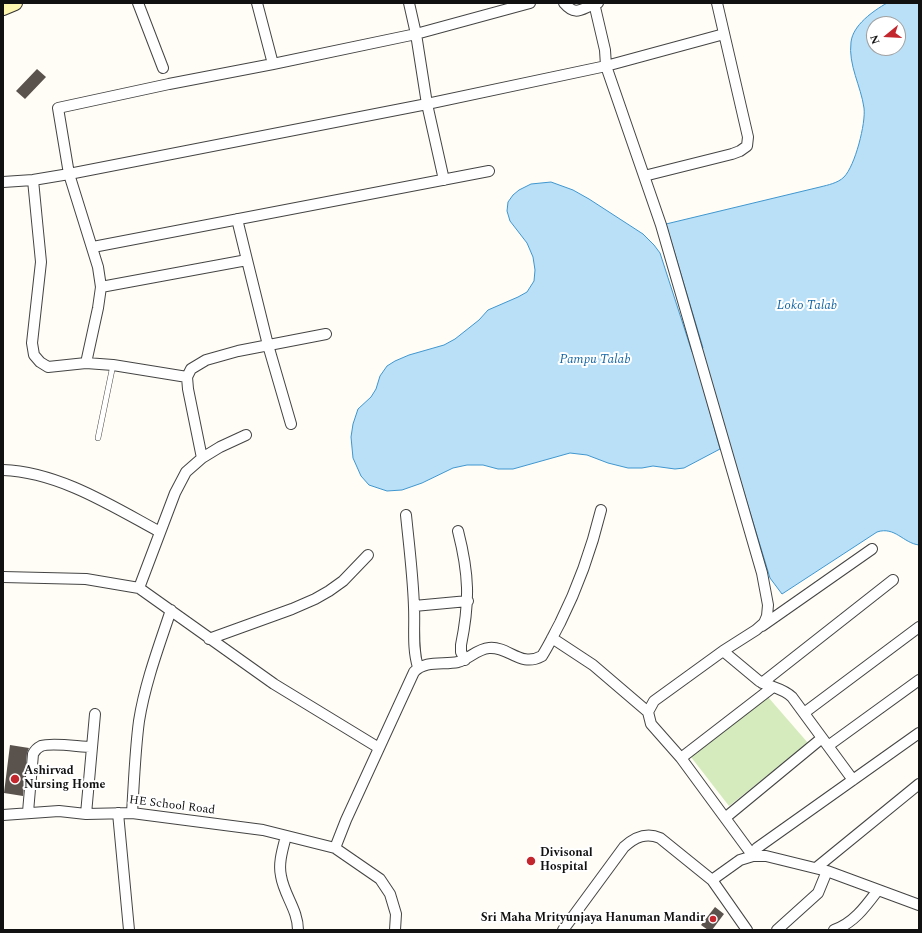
<!DOCTYPE html>
<style>
body{margin:0}
#map{position:relative;width:922px;height:933px;overflow:hidden;background:#fffdf5;font-family:Spectral,serif}
canvas{display:block}
.frame{position:absolute;inset:0;border:4px solid #111;pointer-events:none}
.north{position:absolute;left:866px;top:16px;width:40px;height:40px;box-sizing:border-box;background:#fff;border:1px solid #a0a0a0;border-radius:50%;rotate:252deg;font-size:11px;font-weight:700;line-height:16px;text-align:center;color:#111}
.north::after{content:'';display:block;margin:auto;width:14px;height:18px;background:#c4262e;clip-path:polygon(50% 0,100% 100%,50% 72%,0 100%)}
</style>
<div id="map">
<canvas width="922" height="933"></canvas>
<div class="frame"></div>
<div class="north">N</div>
</div>
<script>
const ctx = document.querySelector('canvas').getContext('2d');
ctx.lineJoin = 'round';
function paint(path, color) {
  ctx.fillStyle = color;
  ctx.fill(path, 'evenodd');
}
function stroke(path, color, width, dash) {
  ctx.strokeStyle = color;
  ctx.lineWidth = width;
  ctx.lineCap = dash ? 'butt' : 'round';
  ctx.setLineDash(dash || []);
  ctx.stroke(path);
}
function label(font, color, halo, rows, align = 'center') {
  ctx.font = font + ' Spectral,serif';
  ctx.lineWidth = 4;
  ctx.setLineDash([]);
  ctx.textBaseline = 'middle';
  ctx.strokeStyle = halo;
  ctx.fillStyle = color;
  for (const [text, x, y, turn = 0] of rows) {
    ctx.save();
    ctx.translate(x, y);
    ctx.rotate((+turn || 0) * Math.PI / 180);
    ctx.textAlign = isNaN(turn) ? turn : align;
    if (halo) ctx.strokeText(text, 0, 0);
    ctx.fillText(text, 0, 0);
    ctx.restore();
  }
}
const green = new Path2D(`
 M768 697 808 743 729 806 691 757Z`);
const water = new Path2D(`
 M887 3H919V545C903 543 895 526 877 532L782 594 770 578 708 374 700 376 720 449 684 468 675 469 653 466 642 468H628L608 463 587 455 570 453 513 469H498L483 465H467L453 468 422 483 402 490 387 491 369 485 361 476 353 458 351 437 353 424 358 409 371 397 376 389 380 376 387 366 395 361 409 355 444 345 455 339 479 320 488 310 518 297 527 292 534 281 535 270 533 257 527 243 510 221 507 211 508 202 513 195 519 190 531 184 551 182 573 190 589 199 643 234 654 245 660 253 692 352 703 348 666 224 820 187C828 185 838 183 844 177 855 166 866 123 864 108 861 86 848 65 851 42 853 25 873 11 887 3ZM874 24H898V48H874Z`);
const building = new Path2D(`
 M37 69 46 77 25 99 16 91Z
 M10 745 29 748 27 753 23 796 4 793Z
 M715 907 724 914 712 930H708L701 925Z`);
const service = new Path2D(`
 M98 438 113 365`);
const minor = new Path2D(`
 M138 3 163 68
 M257 3 273 64
 M409 3 416 34 427 104 444 180
 M564 3C577 18 582 7 598 3
 M594 3 605 50 606 66 661 225 762 573 768 605 767 616 764 623 756 630 723 651 654 701 648 712 651 724 681 758 753 856
 M644 176 732 154 740 151 747 146 748 137 717 3
 M33 180 41 262 32 343 34 355 40 362 48 367 86 363
 M3 182 33 180 69 174 427 104 606 66 724 34
 M237 219 247 260
 M93 247 489 171
 M101 287 247 260 268 345 291 424
 M187 377 113 365 86 363 98 308 101 287 98 267 69 174 58 108 169 84 273 64 416 34 530 3
 M202 458 188 389 187 377 191 369 206 360 238 351 326 334
 M3 470C59 472 112 506 160 532
 M406 515C409 545 413 576 414 607 415 627 412 648 418 667
 M458 531C469 574 470 601 461 645V652L465 660
 M3 577 86 579 139 588 274 684 379 748
 M139 588 175 493 186 472 202 458 220 447 246 435
 M414 606 468 601
 M762 626 872 549
 M552 638 593 665 648 712
 M209 639 292 609 315 599 329 591 343 581 368 555
 M723 651 759 681C770 687 783 688 792 697L853 780
 M762 683 893 580
 M804 713 919 627
 M828 746 919 680
 M681 758 773 687
 M28 812 33 754C35 750 37 748 41 746 52 742 80 747 92 747
 M118 813 129 930
 M132 813C134 782 135 751 139 721 145 683 159 646 171 610
 M86 814 95 714
 M3 815 59 811 86 814 132 813 263 830 335 848 380 879 390 894 396 914 395 930
 M725 818 822 738
 M286 836C283 848 278 863 281 876 284 895 298 910 298 930
 M335 848 346 820 414 672C425 660 443 665 458 662 469 659 477 649 489 648 509 646 520 668 542 656 549 645 554 634 560 623 579 585 591 551 601 510
 M752 855 757 848 919 733
 M816 868 919 784
 M712 880 747 930
 M563 930 624 847C635 837 646 832 660 838L712 880 740 860 753 856H766L827 871 919 905
 M777 930 818 893 827 871
 M834 930C854 923 866 906 878 890`);
const secondary = new Path2D(`
 M3 8 15 3`);
const markers = [
 [15,779,5,"#c4262e"],
 [531,861,5,"#c4262e"],
 [713,919,4,"#c4262e"]
];
const poiNames = [
 ["Ashirvad",24,772],
 ["Nursing Home",24,786],
 ["Divisonal",540,854],
 ["Hospital",540,868],
 ["Sri Maha Mrityunjaya Hanuman Mandir",705,919,"right"]
];
const streetNames = [
 ["HE School Road",172,806,7]
];
const waterNames = [
 ["Loko Talab",807,306],
 ["Pampu Talab",595,360]
];
paint(green, '#d5ebbd');
paint(water, '#b9e0f7');
stroke(water, '#3f96cf', 1);
paint(building, '#5a524d');
stroke(service, '#444', 6);
stroke(minor, '#444', 12);
stroke(secondary, '#333', 16);
stroke(service, '#fff', 5);
stroke(minor, '#fff', 10);
stroke(secondary, '#fff6b0', 14);
for (const [x, y, r, color] of markers) {
  const dot = new Path2D();
  dot.arc(x, y, r, 0, 2 * Math.PI);
  ctx.fillStyle = color;
  ctx.fill(dot);
  stroke(dot, '#fff', 1.5);
}
label('bold 12px', '#111', '#fff', poiNames, 'left');
label('12px', '#111', '#fff', streetNames);
label('italic 13px', '#1768a6', '#fff', waterNames);
</script>
